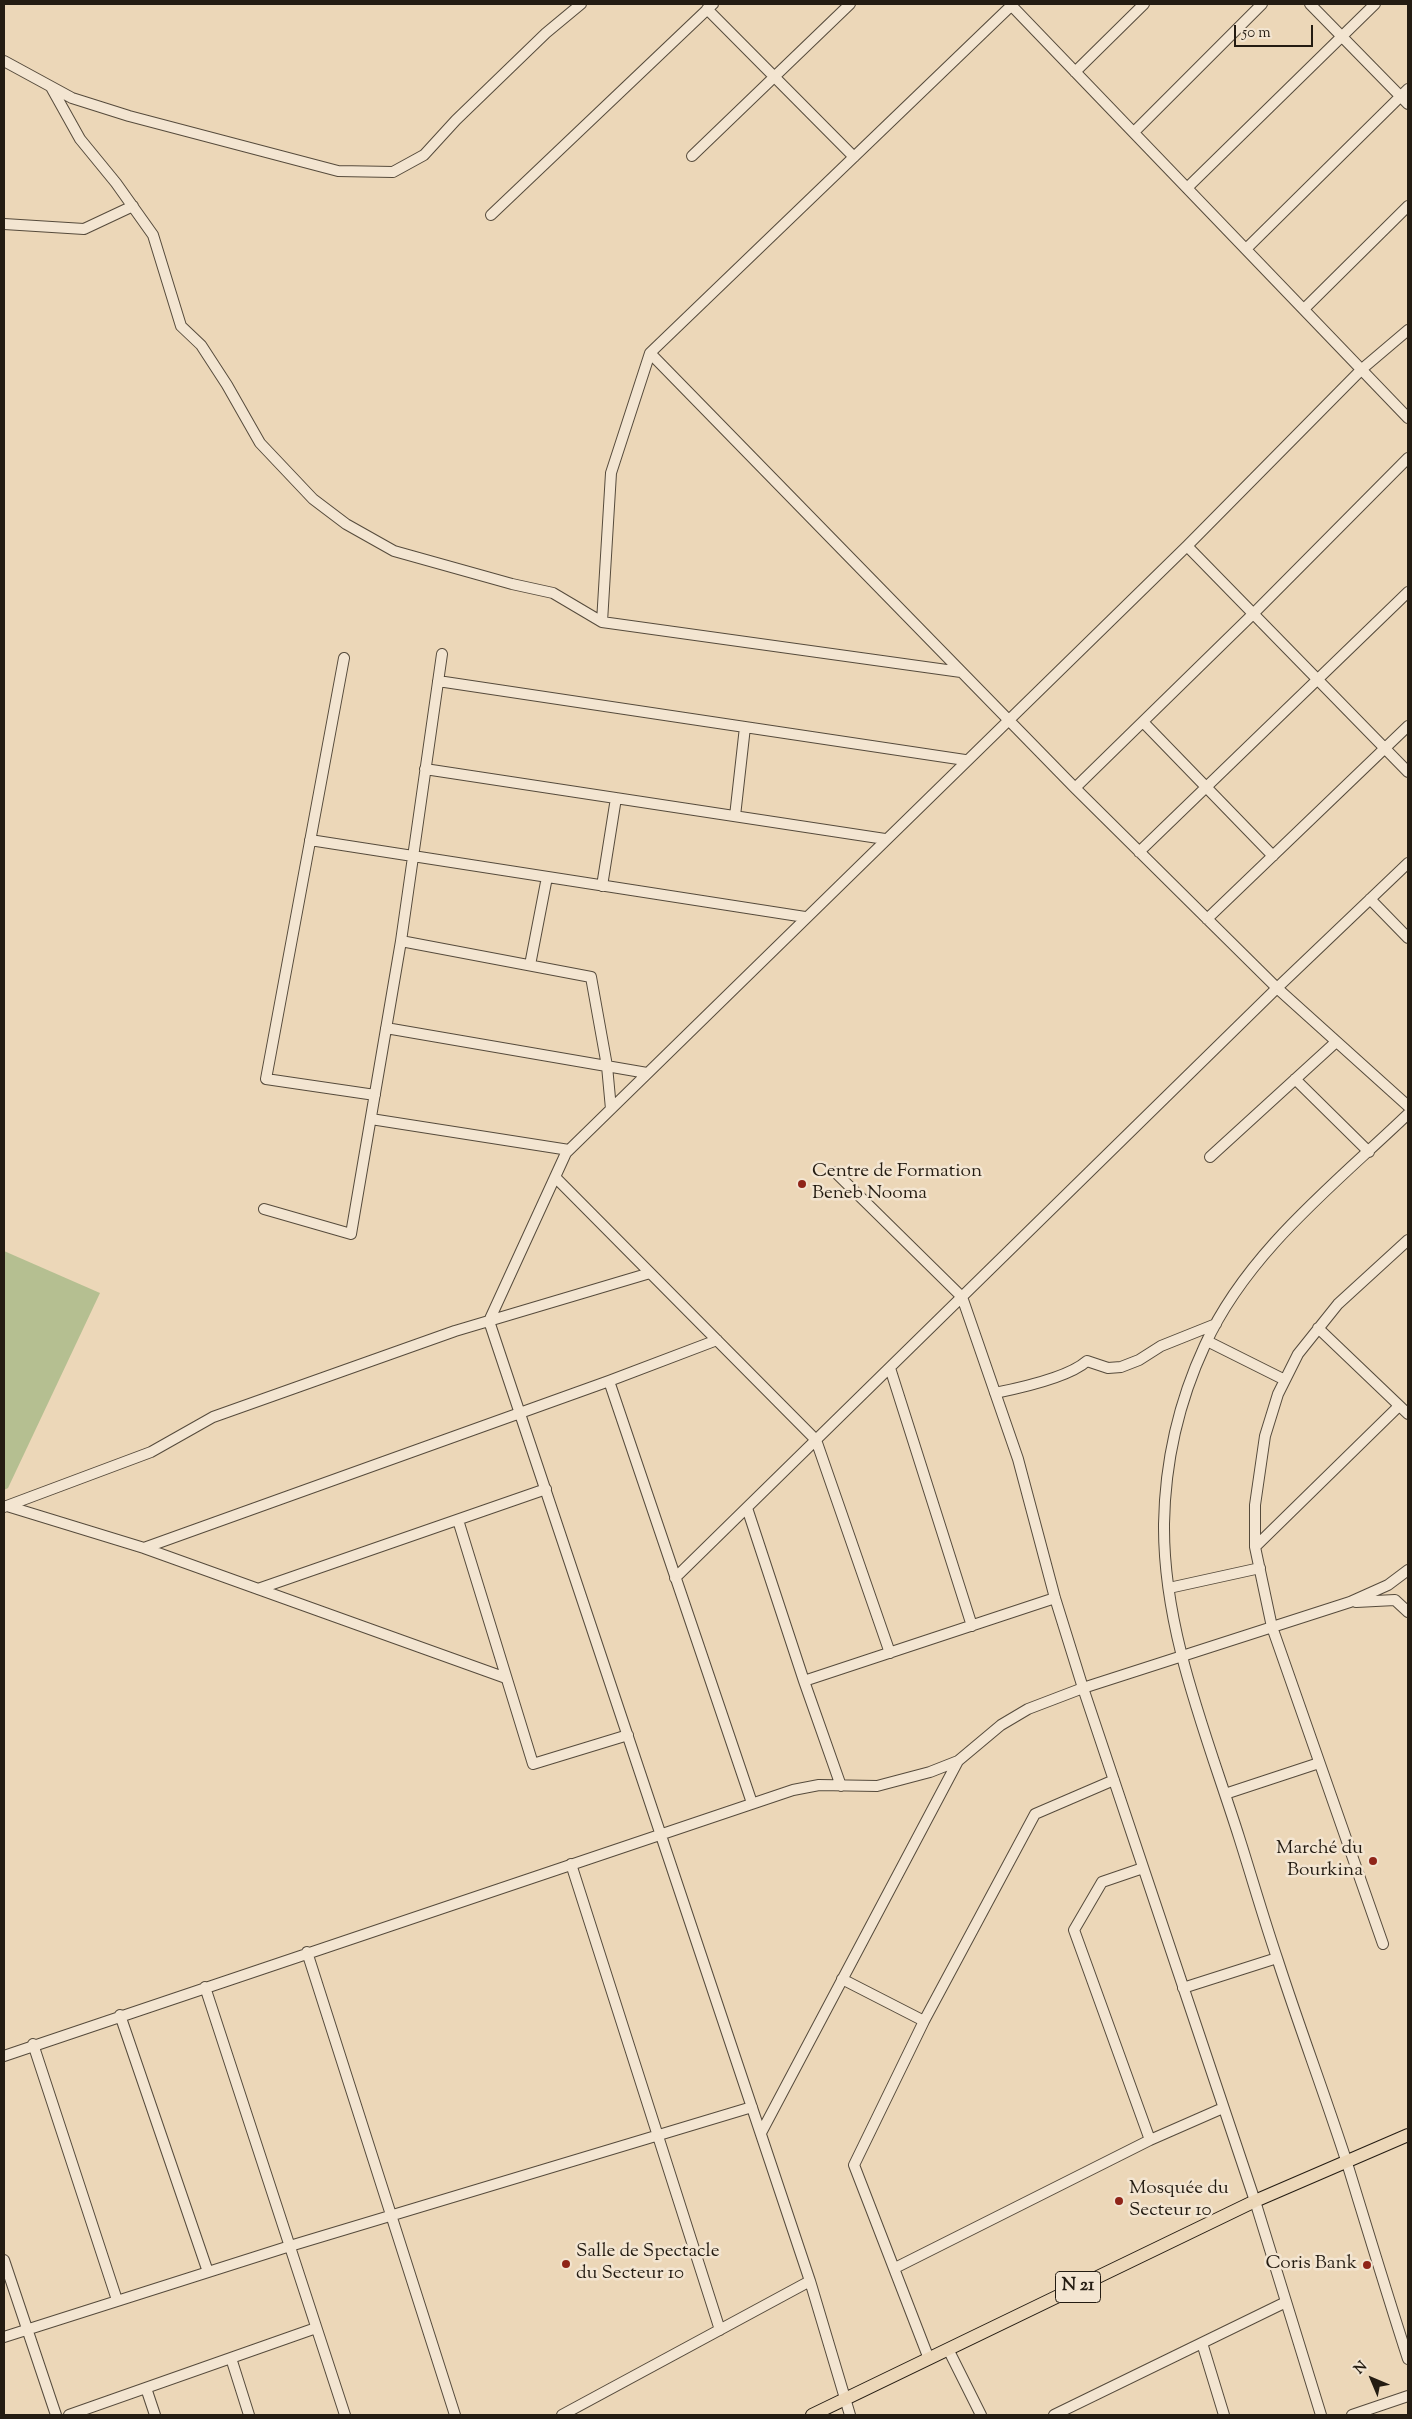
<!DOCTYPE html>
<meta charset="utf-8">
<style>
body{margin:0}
#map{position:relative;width:1412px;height:2419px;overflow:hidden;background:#ecd7b8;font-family:"Sorts Mill Goudy",serif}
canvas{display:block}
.frame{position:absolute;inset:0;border:5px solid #241c12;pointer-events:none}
.north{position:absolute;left:1347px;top:2354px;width:50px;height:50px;-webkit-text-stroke:4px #f3e5d1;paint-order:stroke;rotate:315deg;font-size:14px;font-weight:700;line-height:20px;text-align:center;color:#241c12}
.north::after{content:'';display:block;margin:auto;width:18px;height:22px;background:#241c12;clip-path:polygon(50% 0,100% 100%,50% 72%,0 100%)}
.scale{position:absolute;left:1234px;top:25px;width:79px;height:22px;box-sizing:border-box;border:2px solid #241c12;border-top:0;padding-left:6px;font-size:15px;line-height:18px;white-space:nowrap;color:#241c12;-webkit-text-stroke:4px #f3e5d1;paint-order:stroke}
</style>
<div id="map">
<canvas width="1412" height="2419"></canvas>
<div class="frame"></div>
<div class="north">N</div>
<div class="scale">50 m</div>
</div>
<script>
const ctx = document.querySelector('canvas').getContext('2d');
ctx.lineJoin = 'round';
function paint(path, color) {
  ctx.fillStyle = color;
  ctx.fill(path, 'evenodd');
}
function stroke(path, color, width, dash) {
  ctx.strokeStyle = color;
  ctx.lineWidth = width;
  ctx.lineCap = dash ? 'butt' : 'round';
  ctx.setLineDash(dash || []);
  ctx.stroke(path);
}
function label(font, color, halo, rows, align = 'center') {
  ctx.font = font + ' "Sorts Mill Goudy",serif';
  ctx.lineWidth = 5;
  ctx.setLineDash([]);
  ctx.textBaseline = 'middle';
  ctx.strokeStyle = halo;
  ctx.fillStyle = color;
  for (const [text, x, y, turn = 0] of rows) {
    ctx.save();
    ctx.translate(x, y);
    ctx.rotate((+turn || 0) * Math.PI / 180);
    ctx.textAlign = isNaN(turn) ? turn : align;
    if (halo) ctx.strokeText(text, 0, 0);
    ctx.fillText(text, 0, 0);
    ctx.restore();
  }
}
const green = new Path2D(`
 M4 1251 100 1293 8 1488 4 1490Z`);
const minor = new Path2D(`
 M1010 4 1408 418
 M1310 4 1408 104
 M707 9 854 157
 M4 61 72 98 129 116 338 171 393 172 424 155 456 120 546 33 581 4
 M1075 72 1144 4
 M51 87 80 139 116 183 153 235 181 326 201 345 227 385 260 443 313 499 346 524 394 551 512 584 553 593 602 622 961 672
 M1134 132 1262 4
 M692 156 850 4
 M1187 188 1375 4
 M491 215 713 4
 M4 224 84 229 133 206
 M1246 249 1408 89
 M1304 309 1408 206
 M650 353 1075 788 1277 988 1408 1106
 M1187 546 1408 772
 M602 622 611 473 650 353 1013 4
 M344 658 266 1079 375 1095
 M438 681 965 760
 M1143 722 1273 856
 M425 769 885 839
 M1075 788 1253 614 1408 458
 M735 816 745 727
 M310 840 805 917
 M1139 852 1408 592
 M602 886 616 798
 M1370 899 1408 938
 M1207 919 1408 726
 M401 941 591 977 607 1066 611 1109
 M530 965 547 877
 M386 1028 647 1073
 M1295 1079 1369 1152
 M1408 1114C1336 1183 1247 1252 1205 1345 1179 1401 1165 1462 1164 1524 1163 1631 1207 1736 1239 1837 1252 1878 1264 1920 1278 1961 1300 2029 1325 2095 1347 2163 1367 2228 1387 2294 1408 2359
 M371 1119 569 1150
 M1210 1157 1336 1042
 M835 1172 962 1297 1018 1459 1055 1598 1083 1688 1255 2201 1321 2415
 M555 1177 816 1440 890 1653
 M264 1209 351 1234 401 941 442 654
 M1318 1328 1408 1414
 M1207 1341 1285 1380
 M890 1368 972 1626
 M609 1381 752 1803
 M995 1393C1020 1388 1069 1377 1087 1361L1108 1368 1121 1367 1139 1360 1161 1346 1216 1324
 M7 1506 144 1548 506 1678
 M4 1507 151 1452 213 1417 455 1331 650 1273
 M747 1508 804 1681 841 1786
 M458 1520 533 1764 628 1735
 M1255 1547 1399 1406
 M144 1548 609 1381 717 1340
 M675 1578 1277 988 1408 863
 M1169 1588 1260 1568
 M258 1589 546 1489
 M1356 1602 1395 1600 1408 1612
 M804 1681 1055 1598
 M1225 1794 1319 1763
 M571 1864 720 2330
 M1143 1868 1102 1882 1074 1930 1150 2140
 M1383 1944 1272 1627 1255 1547V1505L1265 1436 1278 1394 1298 1354 1338 1304 1408 1240
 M307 1952 455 2415
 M842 1979 924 2021
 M205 1987 345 2415
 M1183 1988 1277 1958
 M120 2015 208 2272
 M33 2044 117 2300
 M4 2056 793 1790 819 1785 877 1786 930 1772 958 1761 1001 1725 1028 1709 1083 1688 1350 1602 1388 1585 1408 1570
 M761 2133 958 1761
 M4 2260 56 2415
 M895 2268 1150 2140 1223 2108
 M4 2337 290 2246 752 2107
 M1202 2343 1224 2415
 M948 2349 981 2415
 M231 2358 249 2415
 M929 2359 854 2165 924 2021 1035 1814 1114 1780
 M146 2388 155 2415
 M69 2415 316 2328
 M562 2415 810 2281
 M850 2415 810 2281 489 1321 566 1153 1187 546 1362 369 1408 330
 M1054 2415 1286 2302
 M1352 2415 1408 2396`);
const major = new Path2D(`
 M812 2415 1255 2201 1408 2135`);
const markers = [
 [802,1184,5,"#8f2418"],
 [1373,1861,5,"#8f2418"],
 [1119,2201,5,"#8f2418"],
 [566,2264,5,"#8f2418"],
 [1367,2265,5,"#8f2418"]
];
const shields = [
 [1078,2287,45]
];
const shieldNames = [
 ["N 21",1078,2287]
];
const poiNames = [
 ["Centre de Formation",812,1173],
 ["Beneb Nooma",812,1195],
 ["Marché du",1363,1850,"right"],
 ["Bourkina",1363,1872,"right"],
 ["Mosquée du",1129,2190],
 ["Secteur 10",1129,2212],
 ["Salle de Spectacle",576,2253],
 ["du Secteur 10",576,2275],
 ["Coris Bank",1357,2265,"right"]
];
paint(green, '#b5bf91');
stroke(minor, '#564b3c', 12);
stroke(major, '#241c12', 14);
stroke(minor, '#f3e5d1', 10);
stroke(major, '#ecd7b8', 12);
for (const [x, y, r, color] of markers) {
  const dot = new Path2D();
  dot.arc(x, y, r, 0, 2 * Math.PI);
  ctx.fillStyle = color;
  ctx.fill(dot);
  stroke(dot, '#f3e5d1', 2);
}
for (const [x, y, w] of shields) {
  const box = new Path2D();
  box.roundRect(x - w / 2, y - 15.5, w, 31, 4);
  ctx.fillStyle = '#f3e5d1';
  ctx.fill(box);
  stroke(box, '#241c12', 1);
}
label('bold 18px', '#241c12', null, shieldNames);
label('19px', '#241c12', '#f3e5d1', poiNames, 'left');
</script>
